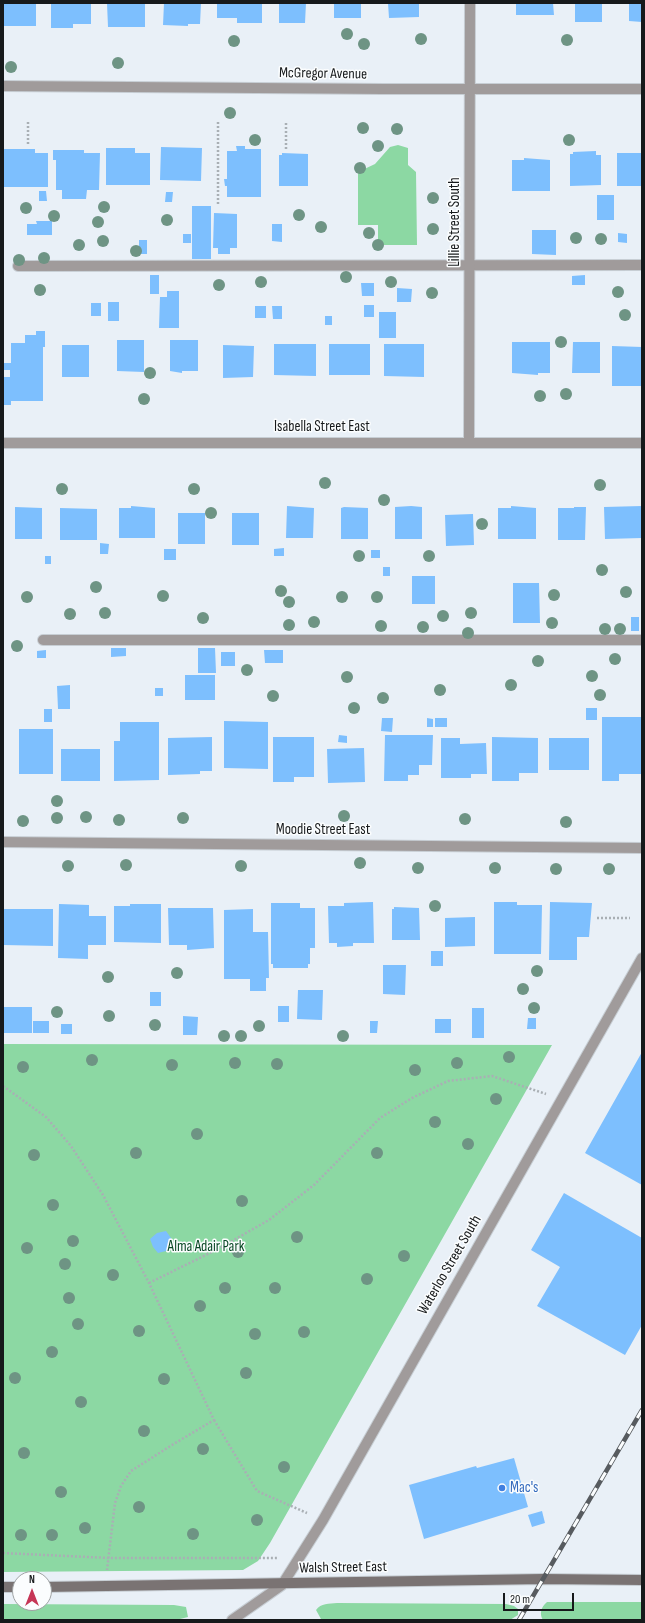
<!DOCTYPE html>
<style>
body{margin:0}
#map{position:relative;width:645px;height:1623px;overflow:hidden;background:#e9f0f7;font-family:"Sofia Sans Condensed",sans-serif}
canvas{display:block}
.frame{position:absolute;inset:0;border:4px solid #16191b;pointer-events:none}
.north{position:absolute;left:12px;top:1571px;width:40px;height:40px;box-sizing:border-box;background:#fbfdfe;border:1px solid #9fa2a3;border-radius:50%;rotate:0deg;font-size:11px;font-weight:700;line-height:16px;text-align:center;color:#16191b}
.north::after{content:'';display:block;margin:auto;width:14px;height:18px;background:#c63656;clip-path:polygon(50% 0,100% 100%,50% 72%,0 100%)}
.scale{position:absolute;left:503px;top:1593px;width:71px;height:18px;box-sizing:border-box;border:2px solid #16191b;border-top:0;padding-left:5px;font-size:12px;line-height:14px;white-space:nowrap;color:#16191b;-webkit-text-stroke:3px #fbfdfe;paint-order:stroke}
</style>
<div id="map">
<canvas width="645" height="1623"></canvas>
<div class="frame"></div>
<div class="north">N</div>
<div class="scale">20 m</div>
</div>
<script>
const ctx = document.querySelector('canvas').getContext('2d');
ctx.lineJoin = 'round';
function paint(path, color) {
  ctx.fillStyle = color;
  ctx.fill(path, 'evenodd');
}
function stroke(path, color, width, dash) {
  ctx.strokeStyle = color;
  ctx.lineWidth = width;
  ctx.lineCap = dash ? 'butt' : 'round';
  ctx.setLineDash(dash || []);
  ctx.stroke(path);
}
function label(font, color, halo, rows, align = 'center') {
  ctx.font = font + ' "Sofia Sans Condensed",sans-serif';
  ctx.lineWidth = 3;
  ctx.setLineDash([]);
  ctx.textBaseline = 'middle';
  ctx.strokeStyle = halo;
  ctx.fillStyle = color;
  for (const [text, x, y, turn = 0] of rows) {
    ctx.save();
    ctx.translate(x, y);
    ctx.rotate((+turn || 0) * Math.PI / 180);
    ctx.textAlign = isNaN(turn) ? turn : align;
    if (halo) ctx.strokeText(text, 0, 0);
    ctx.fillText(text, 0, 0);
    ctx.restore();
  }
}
const green = new Path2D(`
 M398 145 408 148V165L416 172 417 245H378V225H358V172L375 164 390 147Z
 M3 1044 552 1045 270 1543 258 1561 243 1570 3 1572Z
 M547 1602H642V1620H543C539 1614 541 1607 547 1602Z
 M337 1603 506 1604 514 1606 518 1609V1615L510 1620 321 1619 316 1610C321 1603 329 1604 337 1603Z
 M3 1604 174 1605 186 1607 188 1617 180 1619H3Z`);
const building = new Path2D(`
 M3 3H36V26H3Z
 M51 3H91V24H73V28H51Z
 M107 3H145V27H108Z
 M164 3H201L200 24H188V26L163 25Z
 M217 3H262V23H237V18H217Z
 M279 3H306L305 23H279Z
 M334 3H361V18H334Z
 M388 3H419V17L389 18Z
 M516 3H553L554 15H516Z
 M575 3H602V22H575Z
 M629 3H642V22L629 21Z
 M236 146H245V149H261V197H227V186H225L224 179H227V151H237Z
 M161 147 202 148 201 181 160 180Z
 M106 148H135V153H150V185H106Z
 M3 149H35V153H48V187H3Z
 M53 150H84V153H100L99 190H87L86 199H62V190H56V160H53Z
 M596 151V155H601V185L570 186V154H573V152Z
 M282 153 308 154V186H279V155H282Z
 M617 153H642V186H617Z
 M524 158 550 160V191H512V160H524Z
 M39 191H46L47 201H39Z
 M166 192H173L172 202H165Z
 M597 195H614V220H597Z
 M192 206H211V259H192Z
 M214 213 237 214V248H230V254H218V248H213Z
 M36 221H52V235H27V224H37Z
 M272 224H282V242L272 241Z
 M532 230H556V255L532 254Z
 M618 233 627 234V243L618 242Z
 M183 234H191V243H183Z
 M139 240H147V254H139Z
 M150 275H159V294H150Z
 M585 275V285H572V276Z
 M361 283H374V296H362Z
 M397 288 412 289 411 302H397Z
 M167 291H179V328H159L160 297H167Z
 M108 302H119V321H108Z
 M91 303H101V316H91Z
 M364 305H374V317H364Z
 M255 306H266V318H255Z
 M272 306H282V319H273Z
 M379 312H396V338H379Z
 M325 316H332V325H325Z
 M36 331H45V347H43V401H11V405H3V377H10V370H4V363H11V343H25V335H36Z
 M117 340H144V372L117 371Z
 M170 340H198V371H182V373L170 371Z
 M512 342H550V373H538V375L512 373Z
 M573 342H600V373H572Z
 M274 344H316V376L274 375Z
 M329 344H370V375H329Z
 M384 344H424V377L384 376Z
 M62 345H89V377H62Z
 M223 345 254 346 253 377 223 378Z
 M612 346 642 347V386H612Z
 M131 506 155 508V538H119V508H131Z
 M287 506 314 508 313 538H286Z
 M411 506 422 507V539H395V507Z
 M511 506 536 508V539H498V508H511Z
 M642 506V538L605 539 604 507Z
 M15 507 42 508V539H15Z
 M344 507 368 508V539H341V508Z
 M574 507H586L585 540H558V508H574Z
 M60 508 97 509V540H60Z
 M178 513H205V544H178Z
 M232 513H259V545H232Z
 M473 514 474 545 446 546 445 515Z
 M100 543 109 544 108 554H100Z
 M284 548V556H274V549Z
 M164 549H176V560H164Z
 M371 550H380V558H371Z
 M45 556H51V564H45Z
 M383 567H390V576H383Z
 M412 576H435V604H412Z
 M513 583H539L540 623H513Z
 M631 617H639V631H631Z
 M111 648H126V656L111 657Z
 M198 648H215L216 673H198Z
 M46 650V658H37V651Z
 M264 650H283V663H265Z
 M221 652H235V666H221Z
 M185 675H215V700H185Z
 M70 685V709H58L57 686Z
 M155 688H163V696H155Z
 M586 708H597V720H586Z
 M44 709H52V722H44Z
 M602 717H642V774H619V781H602Z
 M382 718H393L392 732 381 731Z
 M427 718 433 719V727H427Z
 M435 718H447V727H435Z
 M224 721 268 722V769L224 768Z
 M120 722H159V780L114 781V741H120Z
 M19 729H53V774H19Z
 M339 735 347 736V743L338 742Z
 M385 735H433L432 765H419V775H408V781H384Z
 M212 737V771H200V774L168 775V738Z
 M273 737H314V777H294V782H273Z
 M492 737 538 738V773H519V781H492Z
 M441 738H460V744L486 743 487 774H471V778H441Z
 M549 738H589V770H549Z
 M364 748 365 782 328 783 327 749Z
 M61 749H100V781H61Z
 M373 902 374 943H353V946L337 947V943H329L328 906H344V903Z
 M494 902H517V905H542L541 954H494Z
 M550 902 592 903 589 937H577V960H549Z
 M271 903H300V908H315V948H310V964H308V968H273V964H271Z
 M59 904 89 905V916H106V945H88V959L58 958Z
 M130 904H161V943L114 942V906H130Z
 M394 907 419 908 420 940H392V909H394Z
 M168 908H213L214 948 187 950V945H169Z
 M4 909H53V946L3 945Z
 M253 909V932H268L269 978H266V991H250V979H224V910Z
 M475 917V946L445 947V918Z
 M431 951H443V966H431Z
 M383 965H406L405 995 383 994Z
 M298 990H323L322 1020 297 1019Z
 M150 992H161V1006H150Z
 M278 1006H289V1022H278Z
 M3 1007H32V1033H3Z
 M472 1008H484V1038H472Z
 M183 1016 198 1017 197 1035H183Z
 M528 1018H536V1029H527Z
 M435 1019H451V1033H435Z
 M33 1021H49V1033H33Z
 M370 1021H378L377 1033H370Z
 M61 1024H72V1034H61Z
 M642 1052V1185L585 1153Z
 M564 1193 642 1238V1325L625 1355 537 1306 560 1267 531 1250Z
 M166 1231 171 1238 173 1246 166 1251 158 1253 153 1247 150 1239 157 1233Z
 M514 1458 528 1507 424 1539 409 1485 476 1466 477 1468Z
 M542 1511 545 1523 532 1527 528 1515Z`);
const path = new Path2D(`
 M28 122V144
 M218 122V204
 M286 149V122
 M597 918H630
 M3 1086 46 1117 71 1146 103 1195 149 1283 214 1420 172 1445 131 1471 121 1486 115 1503 107 1570
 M149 1283 218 1249 269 1220 314 1185 380 1118 412 1098 448 1081 492 1076 546 1094
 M214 1420 257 1491 307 1513
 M3 1553 109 1558H278`);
const lane = new Path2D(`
 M18 266 642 265
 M43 640H642`);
const street = new Path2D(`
 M3 86 383 89H642
 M469 442 470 3
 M3 443H642
 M3 842 642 848
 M232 1620 282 1585 323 1520 642 958`);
const secondary = new Path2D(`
 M3 1587H20
 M44 1587 543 1579 642 1580`);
const rail = new Path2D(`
 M519 1620 642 1410`);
const trees = [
 [347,34],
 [421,39],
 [567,40],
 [234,41],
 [364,44],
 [118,63],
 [11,67],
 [230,113],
 [363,128],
 [397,129],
 [255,140],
 [569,140],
 [378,146],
 [360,168],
 [433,198],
 [104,207],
 [26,208],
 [299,215],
 [54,216],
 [167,220],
 [98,222],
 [321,227],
 [433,229],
 [369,233],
 [576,238],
 [601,239],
 [103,241],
 [79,245],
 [378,245],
 [136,251],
 [44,258],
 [19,260],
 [346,277],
 [261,282],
 [391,282],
 [219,285],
 [40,290],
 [618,292],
 [432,293],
 [625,315],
 [561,342],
 [150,373],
 [566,394],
 [540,396],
 [144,399],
 [325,483],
 [600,485],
 [62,489],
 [194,489],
 [384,500],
 [211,513],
 [482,524],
 [359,556],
 [429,556],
 [602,570],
 [96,587],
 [281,591],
 [626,592],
 [554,595],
 [163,596],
 [27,597],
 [342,597],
 [377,597],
 [289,602],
 [105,613],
 [471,613],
 [70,614],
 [443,616],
 [203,618],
 [314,622],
 [552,623],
 [289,625],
 [381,626],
 [423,627],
 [605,629],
 [620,629],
 [468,633],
 [17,646],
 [615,659],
 [538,661],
 [247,670],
 [592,676],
 [347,677],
 [511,685],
 [440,690],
 [600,695],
 [273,696],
 [383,698],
 [354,708],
 [57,801],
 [344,816],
 [86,817],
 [57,818],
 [183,818],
 [465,819],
 [119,820],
 [23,821],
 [566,822],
 [360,863],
 [126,865],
 [68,866],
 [241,866],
 [418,868],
 [495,868],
 [556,869],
 [609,869],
 [435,906],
 [537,971],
 [177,973],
 [108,977],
 [523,989],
 [534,1008],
 [57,1012],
 [109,1016],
 [155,1025],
 [259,1026],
 [224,1036],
 [241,1036],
 [343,1036],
 [509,1057],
 [92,1060],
 [235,1063],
 [457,1063],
 [277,1064],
 [172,1065],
 [23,1067],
 [415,1070],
 [496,1099],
 [435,1122],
 [197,1134],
 [468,1144],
 [136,1153],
 [377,1153],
 [34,1155],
 [242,1201],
 [53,1205],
 [297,1237],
 [73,1241],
 [27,1248],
 [238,1252],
 [404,1256],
 [65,1264],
 [113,1275],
 [367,1279],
 [225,1288],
 [275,1288],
 [69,1298],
 [200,1306],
 [78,1324],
 [139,1331],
 [304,1332],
 [255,1334],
 [52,1352],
 [246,1373],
 [15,1378],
 [164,1379],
 [81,1402],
 [144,1431],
 [203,1449],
 [24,1453],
 [284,1467],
 [61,1492],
 [139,1507],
 [257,1520],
 [85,1528],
 [193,1534],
 [21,1535],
 [52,1535]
];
const markers = [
 [502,1488,4,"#3f7fe0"]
];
const streetNames = [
 ["McGregor Avenue",323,74,1],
 ["Lillie Street South",455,222,-90],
 ["Isabella Street East",322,427],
 ["Moodie Street East",323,830],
 ["Waterloo Street South",450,1265,-60],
 ["Walsh Street East",343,1568,-1]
];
const parkNames = [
 ["Alma Adair Park",206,1247]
];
const shopNames = [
 ["Mac's",510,1488]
];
paint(green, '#8cd8a3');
paint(building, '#7dbffe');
stroke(lane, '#c7ced4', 12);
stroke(street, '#c7ced4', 12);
stroke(secondary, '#c7ced4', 12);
stroke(path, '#a9afb4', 2.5, [2, 2]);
stroke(lane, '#a09b9b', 10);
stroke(street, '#a09b9b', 10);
stroke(secondary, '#7a7373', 10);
stroke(rail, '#575b5f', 4.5);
stroke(rail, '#fbfdfe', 3, [9]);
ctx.fillStyle = '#6e9484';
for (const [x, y] of trees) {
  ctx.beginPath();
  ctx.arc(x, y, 6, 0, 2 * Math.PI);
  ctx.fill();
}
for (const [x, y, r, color] of markers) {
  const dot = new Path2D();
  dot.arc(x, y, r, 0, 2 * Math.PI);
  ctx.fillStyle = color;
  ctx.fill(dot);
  stroke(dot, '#fbfdfe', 1.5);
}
label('15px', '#16191b', '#fbfdfe', streetNames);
label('15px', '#094825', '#fbfdfe', parkNames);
label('15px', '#366cbe', '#fbfdfe', shopNames, 'left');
</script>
